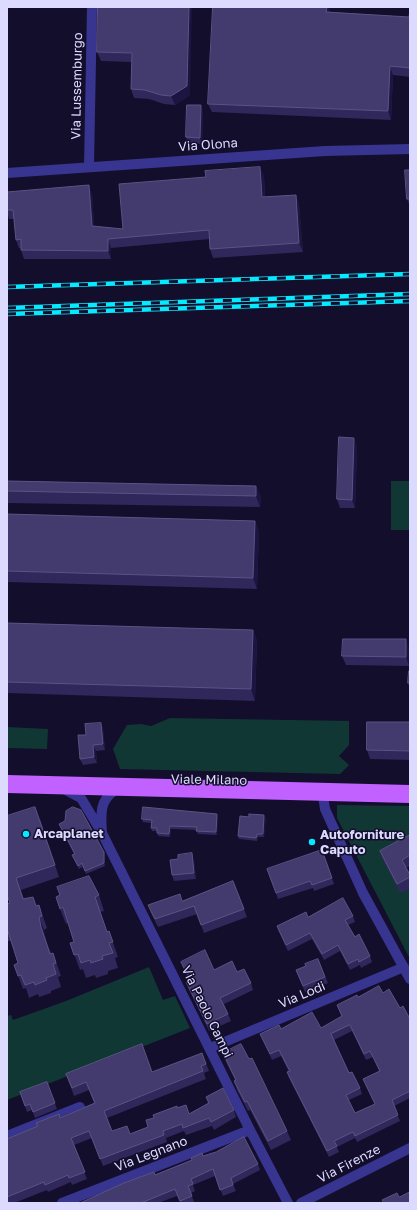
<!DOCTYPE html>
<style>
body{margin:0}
#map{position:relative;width:417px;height:1210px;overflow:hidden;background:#130e2c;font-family:"Golos Text",sans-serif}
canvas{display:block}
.frame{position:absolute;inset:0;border:8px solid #dddaff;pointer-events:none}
</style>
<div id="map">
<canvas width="417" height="1210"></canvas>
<div class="frame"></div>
</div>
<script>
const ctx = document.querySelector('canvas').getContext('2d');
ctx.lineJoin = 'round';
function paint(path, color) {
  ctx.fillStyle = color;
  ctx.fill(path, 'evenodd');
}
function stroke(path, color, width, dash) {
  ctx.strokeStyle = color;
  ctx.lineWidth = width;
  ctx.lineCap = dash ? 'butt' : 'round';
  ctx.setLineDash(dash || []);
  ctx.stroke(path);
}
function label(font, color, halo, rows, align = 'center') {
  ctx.font = font + ' "Golos Text",sans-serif';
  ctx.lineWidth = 3;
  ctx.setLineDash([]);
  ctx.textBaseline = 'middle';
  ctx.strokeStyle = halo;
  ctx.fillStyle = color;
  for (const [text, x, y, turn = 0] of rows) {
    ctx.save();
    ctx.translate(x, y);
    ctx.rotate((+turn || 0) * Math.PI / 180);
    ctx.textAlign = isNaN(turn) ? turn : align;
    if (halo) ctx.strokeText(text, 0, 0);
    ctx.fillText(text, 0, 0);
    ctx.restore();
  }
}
const green = new Path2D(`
 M391 481H410V530H391Z
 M170 718 349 721V745L339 756 349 765 340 774 120 769 113 749 127 725 141 724 151 726Z
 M7 727 48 729 47 749 7 748Z
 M337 805 410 806V846L383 860 410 888V959L337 818Z
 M149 967 163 1000 175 996 190 1028 7 1100V1016L11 1015 13 1020 66 1001Z`);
const street = new Path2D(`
 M89 166 92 7
 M7 173 325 151 410 149
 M66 790 81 798 102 833 250 1130 288 1203
 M323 796 325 809 363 893 410 979
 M102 833C101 816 99 801 114 791
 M210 1048 404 967
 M7 1136 80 1107
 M62 1203 250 1130
 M301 1203 410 1148`);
const primary = new Path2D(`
 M7 780 410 790
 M7 788 410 798`);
const rail = new Path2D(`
 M7 287 410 274
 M7 308 410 294
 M7 314 410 301`);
const wall = new Path2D(`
 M98 7 190 95 175 105 164 104 149 99 134 98 131 89 132 62 101 61 97 52Z
 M213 7H330V12L409 17 410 10V77L393 75 391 120 212 112 208 104Z
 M203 111 202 144 188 143 186 137Z
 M410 170V206L407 199Z
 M264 176 265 197 296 195 299 204 303 252 213 258 210 249V239L111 248V259H24L21 250V248H19L16 240 14 219H9L7 212V192L92 194 94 226 123 229Z
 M357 447 355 508H340L337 499Z
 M7 481 256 486 261 497 260 507 7 503Z
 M7 514 255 521 259 532 257 589 7 582Z
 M7 623 253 630 257 641 255 701 7 693Z
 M409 648V666L346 665 342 656Z
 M410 671V689L408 683Z
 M410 722V760L370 759 367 750Z
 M101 723 103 729 105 750 96 751 97 763 83 765 80 759 86 735Z
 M218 817 217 835 198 834 196 830 171 829 170 837 158 836 157 833V831H152L151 828V823L143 822 142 819Z
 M249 817 266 818 264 837H258L257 841 239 839 238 836Z
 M40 819 59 877 21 890 24 899 36 906 39 905 47 928 44 930 46 940 51 953H53L61 976 58 977 61 987 51 991V993L39 997 38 994 29 998 26 988 23 989 14 965 18 963 11 941H8L7 938V904L10 903 7 895Z
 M59 824 104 852 105 855V866L86 874 83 867 79 869 72 855 74 854Z
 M410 835V866L406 868 410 875V888L400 893 383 860 380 851Z
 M322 850 334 884 314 891 313 888 278 899 267 869Z
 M194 860 196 879 174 881 172 875Z
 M233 881 247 917 204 933 197 914 158 927 151 913 148 905 182 901Z
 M99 895 104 911 100 912 107 932 109 931 118 957 115 958 118 968 108 971V974L96 978 95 975 86 978 83 969 80 970 70 943 74 942 68 923 66 924 60 909Z
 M353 916 355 922 348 925 355 937 370 956 372 962 361 968 360 965 350 970 340 951 324 960 312 939 288 951 279 932 277 926 308 917Z
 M318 959 328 983 305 992 296 970 306 966Z
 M181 962 214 970 237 972 251 983 253 990 224 1004 231 1021 209 1031 189 989 186 982 189 980Z
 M383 993 400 1008 410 1019V1098L394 1106 400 1121 357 1142 355 1138 337 1147 339 1152 329 1157 289 1078 287 1072H289L281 1056 272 1060 263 1040 260 1034 321 1028 342 1017 337 1005 358 997ZM352 1031 366 1060 373 1057 379 1071 363 1079 375 1104 355 1113 349 1100 362 1094 360 1088 349 1073 334 1040Z
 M202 1053 209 1071 204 1073 206 1079 107 1118 112 1131 130 1134 148 1127 177 1108 189 1114 208 1103 206 1097 234 1110 236 1117 214 1130 212 1126 186 1135 184 1131 166 1138 167 1142 103 1166 92 1138 74 1145 87 1179 72 1185 71 1182 48 1192 47 1190 14 1203H7V1139L94 1103 89 1090 74 1096 66 1074 152 1072Z
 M223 1053 249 1059 287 1131 291 1140 271 1150 250 1110 248 1111 237 1090 234 1081 235 1080 226 1062Z
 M47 1082 57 1109 35 1118 32 1110 27 1112 20 1092Z
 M203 1156 258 1164 260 1170 233 1184 236 1191 223 1196 215 1176 193 1185 195 1191 191 1193 194 1202 192 1203H180L177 1196 158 1203H80Z`);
const shadedWall = new Path2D(`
 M189 7H192L190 95 175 105 171 96Z
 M327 7H330V21L326 12Z
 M390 66 393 75 391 120 388 111Z
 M201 105 203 111 202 144 200 138Z
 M260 167 264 176 265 206 262 197Z
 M89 185 92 194 95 234 92 226Z
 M296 195 299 204 303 252 299 243Z
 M108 239 111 248V259L108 251Z
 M354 438 357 447 355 508 352 500Z
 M256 486 261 497 260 507 256 496Z
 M255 521 259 532 257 589 253 578Z
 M253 630 257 641 255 701 251 689Z
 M406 639 409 648V666L406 657Z
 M101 723 103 729 105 750 103 744Z
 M93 745 96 751 97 763 94 757Z
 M217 814 218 817 217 835 216 832Z
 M264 815 266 818 264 837 263 834Z
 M170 826 171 829 170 837 169 834Z
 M104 852 105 855V866L104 863Z
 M192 853 194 860 196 879 194 873Z
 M39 917 44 930 46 940 55 966 41 927Z`);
const building = new Path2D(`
 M98 7H189L187 86 171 96 161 95 145 90 131 89 132 53 97 52Z
 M213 7H327L326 12 409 17 410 10V68L390 66 388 111 208 104Z
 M187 105H201L200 138 186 137Z
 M260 167 262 197 296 195 299 243 210 249 209 230 108 239V251L21 250V239L16 240 13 210H7V192L89 185 92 226 123 229 119 184 206 177 205 171Z
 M405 170H410V199H407Z
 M339 437 354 438 352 500 337 499Z
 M7 481 256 486V496L7 491Z
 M7 514 255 521 253 578 7 571Z
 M7 623 253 630 251 689 7 682Z
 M343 639H406V657L342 656Z
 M409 671H410V683H408Z
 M367 722H410V751L367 750Z
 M101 723 103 744 93 745 94 757 80 759 78 735H86L85 724Z
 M35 807 55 865 16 878 23 899 33 897 36 906 39 905 42 916 39 917 41 927 50 954 53 953 56 963 53 964 56 974 46 978 47 980 35 985 34 982 25 985 21 975 18 976 14 965 18 963 7 928V904L10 903 7 895V816Z
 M73 807 81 810 104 852V863L85 871 82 863 78 866 72 855 75 854 59 824 65 821 66 811Z
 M143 807 217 814 216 832 196 831 197 827 170 826 169 834 157 833V828H151L152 820 142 819Z
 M249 814 264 815 263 834H257L256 838 238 836 240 816 249 817Z
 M410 835V855L402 860 410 875V877L397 884 380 851Z
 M322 850 332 878 312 885 310 881 276 893 267 869Z
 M192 853 194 873 172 875 170 860 178 859V855Z
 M89 876 99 895 95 897 107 932 109 931 113 942 109 943 113 953 102 956 103 959 91 963 90 960 81 963 78 954 74 955 70 943 74 942 63 907 60 909 56 897 60 895 57 887Z
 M233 881 244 909 201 925 194 906 155 919 148 905 180 894 182 901Z
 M343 898 353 916 345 920 355 937 359 934 370 956 359 962 358 959 348 964 338 945 322 954 310 933 286 945 277 926 306 912 308 917Z
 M205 950 214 970 232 961 237 972 244 969 251 983 220 998 228 1014 207 1024 186 982 190 980 181 962Z
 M318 959 325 977 303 986 296 970 306 966 305 964Z
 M379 986 383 993 389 989 400 1008 403 1006 410 1019V1091L392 1100 398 1115 355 1136 353 1132 334 1141 337 1146 327 1151 287 1072 290 1071 279 1050 270 1054 260 1034 279 1025 281 1029 312 1012 321 1028 342 1016 337 1005 357 995 358 997ZM350 1025 364 1054 370 1051 380 1071 363 1079 375 1104 355 1113 346 1095 360 1088 352 1072 349 1073 331 1034Z
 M142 1044 152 1072 202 1053 206 1064 201 1066 203 1071 104 1111 112 1131 127 1126 130 1134 148 1127 146 1120 154 1118 153 1115 177 1106V1108L186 1105 189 1114 209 1103 206 1097 223 1088 234 1110 211 1122 209 1118 183 1128 182 1124 163 1131 164 1135 100 1159 89 1131 71 1138 85 1172 69 1178 68 1175 45 1185 44 1182 7 1197V1139L38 1126 36 1123 59 1114 60 1118 95 1103 86 1082 72 1088 66 1074Z
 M241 1044 249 1059 252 1058 287 1131 268 1141 247 1101 245 1102 234 1081 236 1080 223 1053Z
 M47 1082 55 1103 33 1112 30 1104 25 1106 20 1092Z
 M244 1137 258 1164 231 1178 233 1185 220 1190 213 1169 191 1179 193 1184 188 1186 192 1196 180 1201 175 1189 141 1203H80L124 1183 154 1172 155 1175 192 1160 191 1158 202 1153 203 1156 216 1152Z
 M410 1192V1203H384L382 1200 397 1193 399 1197Z`);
const markers = [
 [26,834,4,"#06eaff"],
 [312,842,4,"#06eaff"]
];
const streetNames = [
 ["Via Lussemburgo",77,86,-89],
 ["Via Olona",208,145,-4],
 ["Viale Milano",209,780,1],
 ["Via Lodi",302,995,-23],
 ["Via Paolo Campi",207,1012,64],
 ["Via Legnano",151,1154,-21],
 ["Via Firenze",349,1164,-27]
];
const poiNames = [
 ["Arcaplanet",34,834],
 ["Autoforniture",320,835],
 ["Caputo",320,850]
];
paint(green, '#113735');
stroke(street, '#37358f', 10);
stroke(primary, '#c161ff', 10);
stroke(rail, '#06eaff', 4.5);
stroke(rail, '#130e2c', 3, [9]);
paint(wall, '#30275b');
paint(shadedWall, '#1d1541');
paint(building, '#433a6d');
stroke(building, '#5b5384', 1);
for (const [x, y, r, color] of markers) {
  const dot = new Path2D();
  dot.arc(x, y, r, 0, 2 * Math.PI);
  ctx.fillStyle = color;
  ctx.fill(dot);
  stroke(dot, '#130e2c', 1.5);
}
label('13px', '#dddaff', '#130e2c', streetNames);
label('bold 13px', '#dddaff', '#130e2c', poiNames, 'left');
</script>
